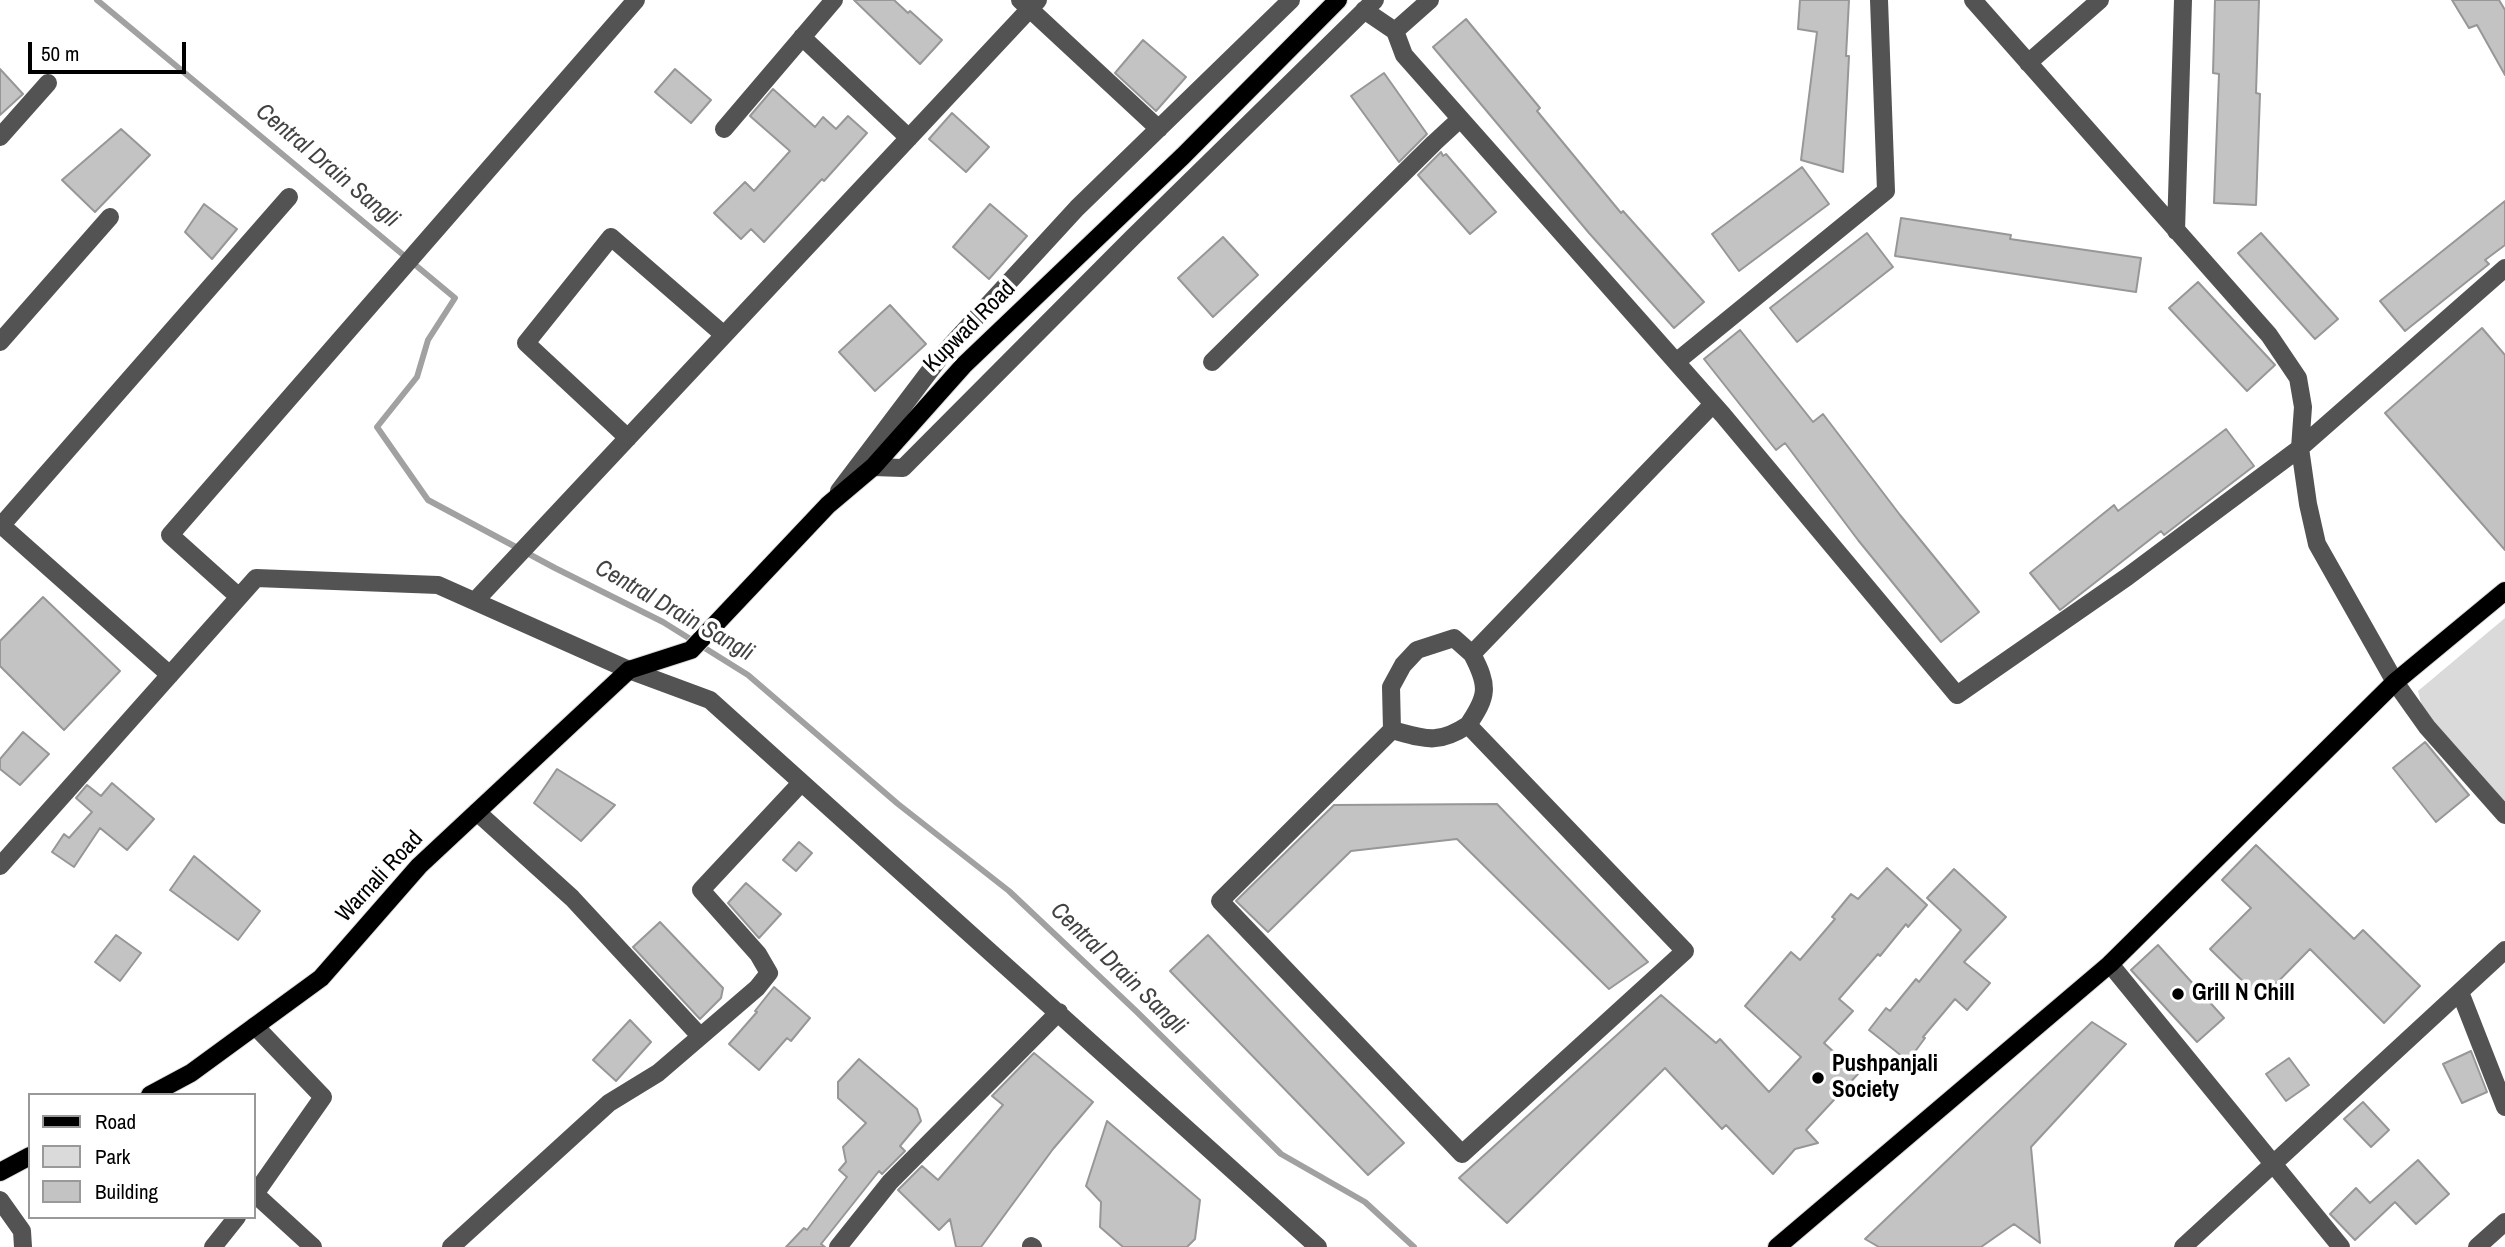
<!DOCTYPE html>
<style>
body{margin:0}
#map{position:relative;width:2505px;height:1247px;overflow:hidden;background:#fff;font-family:"Archivo Narrow",sans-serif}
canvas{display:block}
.legend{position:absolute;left:28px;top:1093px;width:228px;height:126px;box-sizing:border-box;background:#fff;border:2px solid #999;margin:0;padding:9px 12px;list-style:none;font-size:21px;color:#000}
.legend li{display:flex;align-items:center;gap:14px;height:35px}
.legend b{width:35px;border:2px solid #999}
.scale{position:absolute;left:28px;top:42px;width:158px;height:32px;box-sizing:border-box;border:4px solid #000;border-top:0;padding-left:9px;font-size:21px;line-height:24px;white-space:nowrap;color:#000;-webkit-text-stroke:5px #fff;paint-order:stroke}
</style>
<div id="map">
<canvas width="2505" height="1247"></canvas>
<ul class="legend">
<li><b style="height:9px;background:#000"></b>Road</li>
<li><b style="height:19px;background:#dadada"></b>Park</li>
<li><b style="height:19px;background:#c3c3c3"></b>Building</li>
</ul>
<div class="scale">50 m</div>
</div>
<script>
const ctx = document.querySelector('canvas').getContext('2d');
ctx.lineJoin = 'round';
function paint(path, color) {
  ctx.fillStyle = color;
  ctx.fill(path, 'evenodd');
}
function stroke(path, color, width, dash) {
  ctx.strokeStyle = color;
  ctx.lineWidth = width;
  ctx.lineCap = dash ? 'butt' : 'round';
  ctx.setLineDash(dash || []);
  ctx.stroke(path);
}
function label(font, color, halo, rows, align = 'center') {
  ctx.font = font + ' "Archivo Narrow",sans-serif';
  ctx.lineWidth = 7;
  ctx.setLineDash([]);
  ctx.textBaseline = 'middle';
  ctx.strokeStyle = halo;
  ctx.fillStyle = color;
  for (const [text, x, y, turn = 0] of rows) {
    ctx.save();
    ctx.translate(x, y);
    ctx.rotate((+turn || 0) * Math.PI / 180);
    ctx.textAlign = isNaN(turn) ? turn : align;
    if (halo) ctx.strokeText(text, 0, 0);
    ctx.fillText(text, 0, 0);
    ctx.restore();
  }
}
const green = new Path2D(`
 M2505 618V808L2427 727 2418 691Z`);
const stream = new Path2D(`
 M97 0 455 298 428 340 417 377 377 427 428 500 555 568 663 622 748 675 898 804 1009 891 1136 1011 1281 1154 1365 1202 1414 1247`);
const building = new Path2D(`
 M854 0H894L908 13 910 11 942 40 920 64Z
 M1800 0H1849L1846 56H1849L1843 172 1801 160 1817 32 1798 29Z
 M2215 0H2259L2256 93 2260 94 2256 205 2214 203 2219 74 2213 73Z
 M2452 0H2499L2505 10V75L2477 25 2469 28Z
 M1466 19 1540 108 1537 111 1621 213 1623 211 1704 302 1674 328 1589 233 1433 47Z
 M1143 40 1186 77 1156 111 1115 73Z
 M0 69 23 94 0 115Z
 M675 69 711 100 691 123 655 92Z
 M1384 73 1427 134 1399 162 1351 96Z
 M773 89 815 127 823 117 836 129 848 116 867 133 824 181 822 179 764 242 751 229 741 239 714 213 745 182 754 191 790 151 750 116Z
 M952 113 989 147 966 172 929 139Z
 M121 129 150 155 95 212 62 180Z
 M1441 152 1443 156 1446 154 1496 212 1470 234 1418 175Z
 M1802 167 1829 204 1739 271 1712 234Z
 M2505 201V245L2485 260 2489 264 2405 331 2380 301Z
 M204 204 237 229 212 259 185 232Z
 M990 204 1027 236 989 279 953 247Z
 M1901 218 2011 235 2010 239 2141 258 2136 292 1895 256Z
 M1867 233 1893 267 1797 342 1770 308Z
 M2261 233 2338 319 2315 339 2238 253Z
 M1223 237 1258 275 1213 317 1178 278Z
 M2198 282 2275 365 2247 391 2169 308Z
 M890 305 926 344 875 391 839 352Z
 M2482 328 2505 355V550L2385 413Z
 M1740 330 1813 422 1823 414 1900 515 1979 612 1941 642 1858 540 1785 443 1776 450 1704 359Z
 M2226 429 2254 466 2164 535 2161 531 2060 610 2030 573 2114 505 2118 511Z
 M43 597 120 671 64 730 0 666V641Z
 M23 732 49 754 20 785 0 769V759Z
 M2425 742 2469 795 2436 822 2393 768Z
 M557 769 615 805 581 841 534 803Z
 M112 783 154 819 127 850 100 828 74 867 52 852 64 834 69 838 92 812 76 798 87 785 101 796Z
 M1497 804 1648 962 1609 989 1457 839 1351 851 1268 932 1236 901 1334 805Z
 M799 842 812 853 796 871 783 860Z
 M2256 845 2354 939 2363 930 2420 986 2384 1023 2310 949 2261 999 2210 949 2251 908 2222 880Z
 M194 856 260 911 238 940 170 890Z
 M1887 868 1927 905 1908 927 1906 924 1880 956 1878 954 1839 999 1853 1011 1824 1043 1858 1074 1806 1130 1818 1143 1795 1149 1773 1174 1726 1125 1722 1129 1665 1068 1507 1223 1459 1178 1661 995 1716 1043 1720 1039 1769 1092 1801 1057 1745 1006 1791 952 1800 960 1835 919 1832 917 1851 894 1858 899Z
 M1954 869 2006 917 1964 962 1990 983 1967 1010 1955 999 1923 1037 1925 1038 1908 1061 1869 1030 1886 1008 1890 1011 1916 979 1919 982 1961 930 1927 898Z
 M746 883 781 914 759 938 728 903Z
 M660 922 723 988 721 998 700 1019 633 947Z
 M116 935 141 953 120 981 95 962Z
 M1208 935 1404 1143 1368 1175 1170 971Z
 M2158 945 2224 1018 2197 1042 2131 970Z
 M774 987 810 1018 791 1041 787 1038 759 1070 729 1044 757 1012 755 1011Z
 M630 1020 651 1042 616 1081 593 1060Z
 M2092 1022 2126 1044 2031 1147 2040 1243 2014 1224 1981 1247H1879L1865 1239Z
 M2471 1051 2487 1092 2462 1103 2443 1064Z
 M1034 1053 1093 1102 1053 1149 981 1247H956L950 1219 939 1230 898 1190 922 1166 938 1180 1003 1105 992 1096Z
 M2289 1058 2309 1085 2286 1101 2266 1074Z
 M859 1059 917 1109 921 1121 900 1146 905 1151 882 1174 879 1171 821 1244 825 1247H786L804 1228 807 1230 847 1177 839 1170 846 1162 843 1147 866 1123 838 1098V1082Z
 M2363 1102 2389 1130 2371 1147 2344 1119Z
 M1107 1121 1200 1200 1195 1239 1187 1247H1123L1100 1227 1101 1202 1086 1186Z
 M2418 1160 2449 1194 2416 1224 2395 1202 2355 1240 2330 1214 2356 1188 2370 1203Z`);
const minor = new Path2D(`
 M1020 0 1159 129
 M1430 0 1395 31 1404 55 1723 415 1957 695 2127 577 2300 448 2505 268
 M1973 0 2269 335 2298 378 2303 407 2300 448 2308 504 2317 544 2395 682 2427 727 2505 815
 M1364 10 1395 31
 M802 37 909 138
 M2028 63 2100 0
 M724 129 834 0
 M0 137 48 83
 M2176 231 2183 0
 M0 342 110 217
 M1212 362 1434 143 1460 119
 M1676 362 1886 191 1879 0
 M628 438 526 343 611 237 724 335
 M873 467 903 468 1132 238 1375 0
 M839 491 941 356 1077 208 1291 0
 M0 524 170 675
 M0 527 289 197
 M239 597 170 535 636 0
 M475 601 1038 0
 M1472 654 1454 638 1417 650 1403 665 1391 687 1392 730 1220 901 1462 1154 1685 951 1468 725C1488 696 1489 686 1472 654L1713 404
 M1392 730C1425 739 1438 745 1468 725
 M477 812 572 898 700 1036
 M0 866 256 578 438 585 629 670 710 700 1318 1247
 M2110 964 2341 1247
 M2460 992 2505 1107
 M255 1026 323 1097 255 1194 313 1247
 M0 1200 22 1231 23 1247
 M1031 1246 1033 1247
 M213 1247 237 1217
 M451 1247 609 1103 658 1073 757 988 769 973 758 954 701 890 801 783
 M838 1247 890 1182 1059 1012
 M2183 1247 2505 950
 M2477 1247 2505 1222`);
const major = new Path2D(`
 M150 1095 191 1073 321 978 419 866 629 670 691 650 828 505 873 467 964 365 1183 156 1338 0
 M0 1172 30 1156
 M1777 1247 2110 964 2395 682 2505 591`);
const markers = [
 [2178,994,7,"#000"],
 [1818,1078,7,"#000"]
];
const streetNames = [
 ["Kupwad Road",970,327,-45],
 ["Warnali Road",380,877,-47]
];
const poiNames = [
 ["Grill N Chill",2192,994],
 ["Pushpanjali",1832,1065],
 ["Society",1832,1091]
];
const waterNames = [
 ["Central Drain Sangli",327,166,40],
 ["Central Drain Sangli",674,611,30],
 ["Central Drain Sangli",1118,969,44]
];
paint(green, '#dadada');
stroke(stream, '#a1a1a1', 6);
paint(building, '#c3c3c3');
stroke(building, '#979797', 2);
stroke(major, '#dbdbdb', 20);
stroke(minor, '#535353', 18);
stroke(major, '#000', 18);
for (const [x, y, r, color] of markers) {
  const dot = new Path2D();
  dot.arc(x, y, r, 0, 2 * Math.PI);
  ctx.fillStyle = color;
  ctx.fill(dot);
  stroke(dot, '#fff', 2.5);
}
label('23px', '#000', '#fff', streetNames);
label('bold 23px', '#000', '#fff', poiNames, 'left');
label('italic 24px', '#424242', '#fff', waterNames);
</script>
